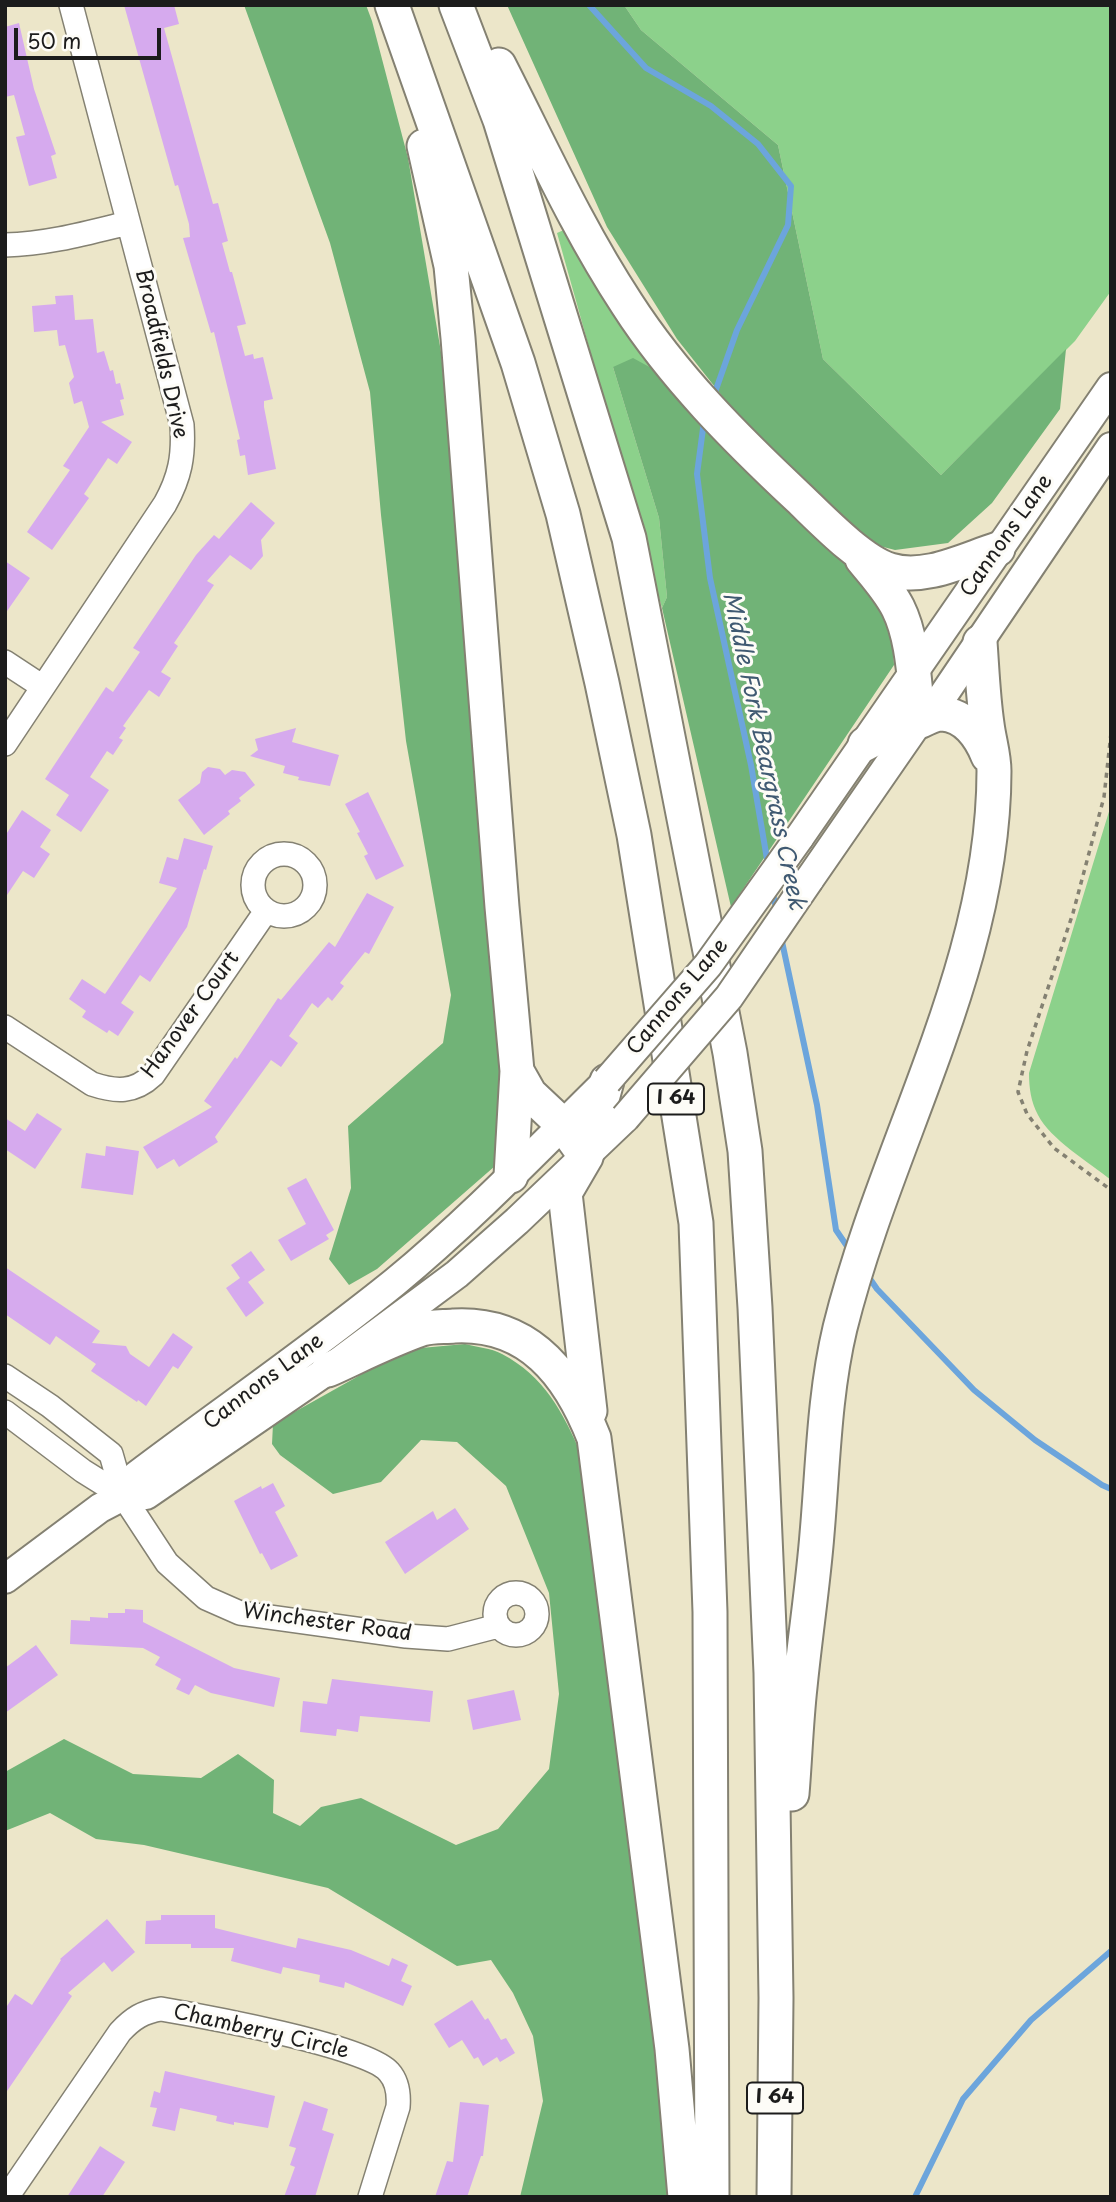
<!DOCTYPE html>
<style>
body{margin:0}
#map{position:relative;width:1116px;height:2202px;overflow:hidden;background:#ece6c9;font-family:"Playpen Sans",sans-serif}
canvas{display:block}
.frame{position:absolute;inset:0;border:7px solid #1c1c1c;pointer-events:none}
.scale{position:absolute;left:14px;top:28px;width:147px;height:32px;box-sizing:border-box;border:4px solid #1c1c1c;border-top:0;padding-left:9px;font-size:21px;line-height:24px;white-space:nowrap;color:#1c1c1c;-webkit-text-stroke:5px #fdfcf7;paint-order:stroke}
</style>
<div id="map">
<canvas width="1116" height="2202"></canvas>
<div class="frame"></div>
<div class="scale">50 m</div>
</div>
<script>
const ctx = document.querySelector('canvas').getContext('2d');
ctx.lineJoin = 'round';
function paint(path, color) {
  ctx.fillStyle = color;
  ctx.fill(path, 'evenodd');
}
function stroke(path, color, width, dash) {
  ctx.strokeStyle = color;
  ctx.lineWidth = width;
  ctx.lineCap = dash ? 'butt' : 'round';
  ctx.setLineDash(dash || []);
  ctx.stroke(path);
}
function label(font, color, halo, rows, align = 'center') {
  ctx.font = font + ' "Playpen Sans",sans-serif';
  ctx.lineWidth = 6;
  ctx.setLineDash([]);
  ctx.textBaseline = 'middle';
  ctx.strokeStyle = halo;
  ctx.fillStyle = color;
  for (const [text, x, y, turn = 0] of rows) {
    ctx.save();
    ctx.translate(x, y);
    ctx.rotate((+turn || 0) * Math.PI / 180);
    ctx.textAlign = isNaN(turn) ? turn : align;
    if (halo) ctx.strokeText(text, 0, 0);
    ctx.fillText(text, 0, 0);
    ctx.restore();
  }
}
const green = new Path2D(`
 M624 5H1111V291L1075 341 941 475 823 359 778 145 641 30Z
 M566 229 664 375 613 367 659 518 667 597 662 608 557 233Z
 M1111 805V1180C1090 1163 1050 1139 1038 1115 1031 1102 1029 1088 1029 1073Z`);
const forest = new Path2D(`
 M244 5H366L372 21 408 158 441 352 492 932 503 1116 495 1166 377 1269 349 1285 329 1259 351 1188 348 1126 443 1043 451 995 406 741 381 515 370 392 330 243Z
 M507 5H624L641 30 778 145 823 359 941 475 1066 349 1060 409 992 503 948 543 895 550 868 543 741 420 677 339 607 227Z
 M633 358 664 375 875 592 892 629 894 665 731 907 662 608 667 597 659 518 613 367Z
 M465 1344C476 1347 491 1348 502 1354 544 1376 563 1412 581 1454L659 2050 670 2197H520L543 2101 533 2036 513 1993 491 1960 457 1966 328 1888 144 1845 96 1839 50 1813 5 1831V1772L64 1739 133 1774 201 1778 238 1754 274 1780 273 1813 300 1826 321 1807 361 1798 456 1845 498 1829 549 1769 559 1694 549 1593 506 1486 457 1442 421 1440 381 1482 333 1494 280 1455 272 1444 273 1424 380 1364 421 1348Z`);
const stream = new Path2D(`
 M589 5 646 68 711 106 758 144 791 186 788 225 737 330 713 398
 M704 421 697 474 710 578 751 765 768 865
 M772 889 777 913
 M781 937 817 1105 836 1230 851 1252
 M868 1276 877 1289 974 1390 1035 1440 1102 1485 1111 1489
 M915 2197 963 2099 1031 2020 1111 1951`);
const building = new Path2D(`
 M124 5H174L179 24 164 28 213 204 218 203 228 241 222 243 230 272H232L246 324 237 326 245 356 253 354 254 359 263 357 273 399 264 401V407L276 469 248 475 245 455 240 456 237 440 240 439 214 332 211 333 183 238 190 237 189 224 178 185 175 186Z
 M19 23 34 89 56 154 51 156 57 178 29 186 16 137 25 135 14 95 5 97V27Z
 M73 295 75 320 93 319 97 353 104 351 110 371 113 370 116 384 120 383 124 399 120 400 124 415 101 422 132 442 117 464 108 458 84 494 89 498 52 550 27 532 70 470 63 466 89 427 82 401 74 404 69 383 74 377 65 345 59 346 57 330 34 332 32 306 56 304 55 296Z
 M251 502 275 523 261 540 263 556 251 570 230 555 207 581 214 585 174 643 178 646 161 672 171 678 159 697 149 690 123 726 126 728 119 738 123 740 113 755 107 751 90 777 109 790 81 832 56 815 69 795 45 779 106 687 113 692 140 652 133 648 196 555 214 535 219 539Z
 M5 561 30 578 5 614Z
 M296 728 292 742 339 755 330 786 298 780 299 777 283 773 285 766 250 756 258 750 255 739Z
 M208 767 220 769 225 775 232 770 245 772 255 785 239 798 241 801 228 811 230 814 204 835 178 800 200 783 202 772Z
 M368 792 404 866 376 880 364 856 368 854 357 833 360 832 345 804Z
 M22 810 51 830 40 847 50 854 34 878 23 871 5 898V836Z
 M184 838 213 846 206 870 204 869 187 927 150 982 140 975 121 1003 134 1012 118 1036 109 1030 107 1033 82 1017 86 1011 69 999 82 979 105 994 177 888 159 883 167 857 178 860Z
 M367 893 394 907 369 954 365 952 340 983 344 986 332 1001 328 997 318 1008 312 1003 289 1036 298 1043 281 1067 271 1060 215 1137 218 1142 179 1167 174 1159 157 1169 143 1147 212 1107 204 1101 235 1057 237 1059 278 998 281 1000 329 942 335 947Z
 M37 1113 62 1129 35 1169 5 1149V1118L25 1131Z
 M106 1146 139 1151 133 1195 81 1188 86 1153 105 1156Z
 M306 1178 334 1230 326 1235 329 1239 291 1261 278 1240 306 1224 287 1188Z
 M251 1251 265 1270 248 1282 264 1303 246 1317 226 1288 240 1278 231 1265Z
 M5 1267 100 1331 92 1343 126 1346 130 1354 149 1367 173 1333 193 1347 178 1369 173 1366 146 1406 138 1400 137 1402 91 1371 96 1364 56 1336 50 1345 5 1314Z
 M273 1483 285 1506 275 1512 298 1556 271 1570 262 1553 260 1554 234 1501 261 1486 262 1489Z
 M455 1508 469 1529 405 1574 385 1542 433 1511 437 1520Z
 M125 1609 143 1610V1622L234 1668 280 1678 274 1707 211 1693 195 1685 189 1695 176 1689 181 1679 155 1665 160 1657 143 1648 70 1644 71 1620 90 1621V1617L108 1618V1613H125Z
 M36 1645 58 1675 5 1713V1668Z
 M332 1679 433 1691 430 1722 360 1716 358 1732 337 1729 336 1736 300 1732 303 1701 327 1704Z
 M514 1690 521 1720 473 1730 467 1700Z
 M161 1915H215V1928L296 1948 298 1938 351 1950 389 1966 392 1958 408 1965 401 1981 412 1986 403 2006 345 1982 344 1988 319 1982 320 1975 283 1967 281 1974 231 1961 234 1948H191V1944H145L146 1921 161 1920Z
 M107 1919 135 1952 112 1972 104 1962 68 1993 72 1996 5 2094V2009L15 1994 32 2005 61 1960 60 1959Z
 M472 2000 485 2020 488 2018 501 2040 506 2038 515 2053 500 2062 497 2057 483 2066 478 2057 474 2059 462 2040 449 2048 434 2024Z
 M165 2071 275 2096 268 2128 234 2122V2125L216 2121 217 2116 180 2108 175 2131 152 2126 157 2108 150 2107 154 2091 160 2093Z
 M304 2101 328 2109 322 2130 334 2134 315 2197H284L295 2167 290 2165 296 2148 289 2146Z
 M460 2102 489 2105 483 2156H481L467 2197H435L447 2161 453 2162Z
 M100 2146 125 2162 102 2197H67Z`);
const path = new Path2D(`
 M1111 733 1104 797 1073 913 1027 1051 1018 1092 1027 1114 1054 1148 1111 1190`);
const minor = new Path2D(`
 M5 245C48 244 87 233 128 223
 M5 662 43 687
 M5 744 165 504C180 477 184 456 182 425L71 5
 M253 885a31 31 0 1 1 62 0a31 31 0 1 1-62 0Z
 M5 1027 92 1084C116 1092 134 1093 153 1075L266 911
 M5 1376 50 1406 111 1454 123 1496 167 1563 206 1598 240 1613 406 1636 448 1639 498 1626
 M5 1412 83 1471 123 1496
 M495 1614a21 21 0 1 1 42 0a21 21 0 1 1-42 0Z
 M7 2197 120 2032C133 2018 143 2012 161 2009 202 2016 368 2046 389 2072 398 2082 399 2095 398 2107L370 2197`);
const major = new Path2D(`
 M799 838 1111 387
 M809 880 919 721 942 697 1111 447
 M123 1496 136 1476C222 1411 311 1350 395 1282 470 1220 538 1149 607 1081
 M5 1579 100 1508 123 1496 146 1495 328 1370 457 1274 517 1221 625 1118`);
const highway = new Path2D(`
 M392 5 518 363 563 514 602 683 634 835 696 1223 710 1612 712 2197
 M456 5 500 120 629 538 730 1053 745 1151 755 1308 771 1673 776 1998 774 2197
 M499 65C540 145 577 228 627 304 674 377 736 439 799 498 822 520 861 561 890 570 925 581 966 559 998 549
 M424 146 451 266 458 338 502 907 517 1071 511 1176
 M862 559C875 575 889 590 898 608 914 640 914 685 919 721
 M865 744C885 732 898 728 921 721 927 718 935 714 942 714 965 715 980 736 988 756
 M517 1071 530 1094 563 1125 586 1157
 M328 1370C359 1356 390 1340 422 1329 432 1326 444 1327 454 1326 529 1322 569 1374 594 1438L672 2049 685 2197
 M590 1411 565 1193 586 1157 607 1081
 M792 1794C795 1758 796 1723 800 1687 805 1636 813 1585 817 1534 823 1466 824 1395 840 1328 886 1142 994 967 994 771 994 755 989 740 987 724 983 697 982 669 980 642`);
const majorBridge = new Path2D(`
 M607 1081 708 965 799 838
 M625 1118 729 997 809 880`);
const shields = [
 [676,1099,56],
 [775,2098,56]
];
const shieldNames = [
 ["I 64",676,1099],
 ["I 64",775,2098]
];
const streetNames = [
 ["Broadfields Drive",161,354,77],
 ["Cannons Lane",1007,536,-55],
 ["Cannons Lane",678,997,-50],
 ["Hanover Court",191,1015,-54],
 ["Cannons Lane",264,1382,-37],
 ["Winchester Road",327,1623,8],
 ["Chamberry Circle",261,2032,13]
];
const waterNames = [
 ["Middle Fork Beargrass Creek",763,751,78]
];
paint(green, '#8cd18b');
paint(forest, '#71b377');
stroke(stream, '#6ca5dc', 6);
paint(building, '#d6aaee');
stroke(minor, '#848172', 26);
stroke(major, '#848172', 32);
stroke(highway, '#848172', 37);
stroke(path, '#848172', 3.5, [5, 5]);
stroke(minor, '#fff', 23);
stroke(major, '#fff', 28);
stroke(highway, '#fff', 33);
stroke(majorBridge, '#848172', 32, []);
stroke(majorBridge, '#fff', 28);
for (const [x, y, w] of shields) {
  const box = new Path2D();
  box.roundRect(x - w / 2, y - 15.5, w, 31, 5);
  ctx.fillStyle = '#fdfcf7';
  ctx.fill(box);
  stroke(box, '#1c1c1c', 2);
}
label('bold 19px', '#1c1c1c', null, shieldNames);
label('21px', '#1c1c1c', '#fdfcf7', streetNames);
label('italic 23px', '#405a72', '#fdfcf7', waterNames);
</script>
